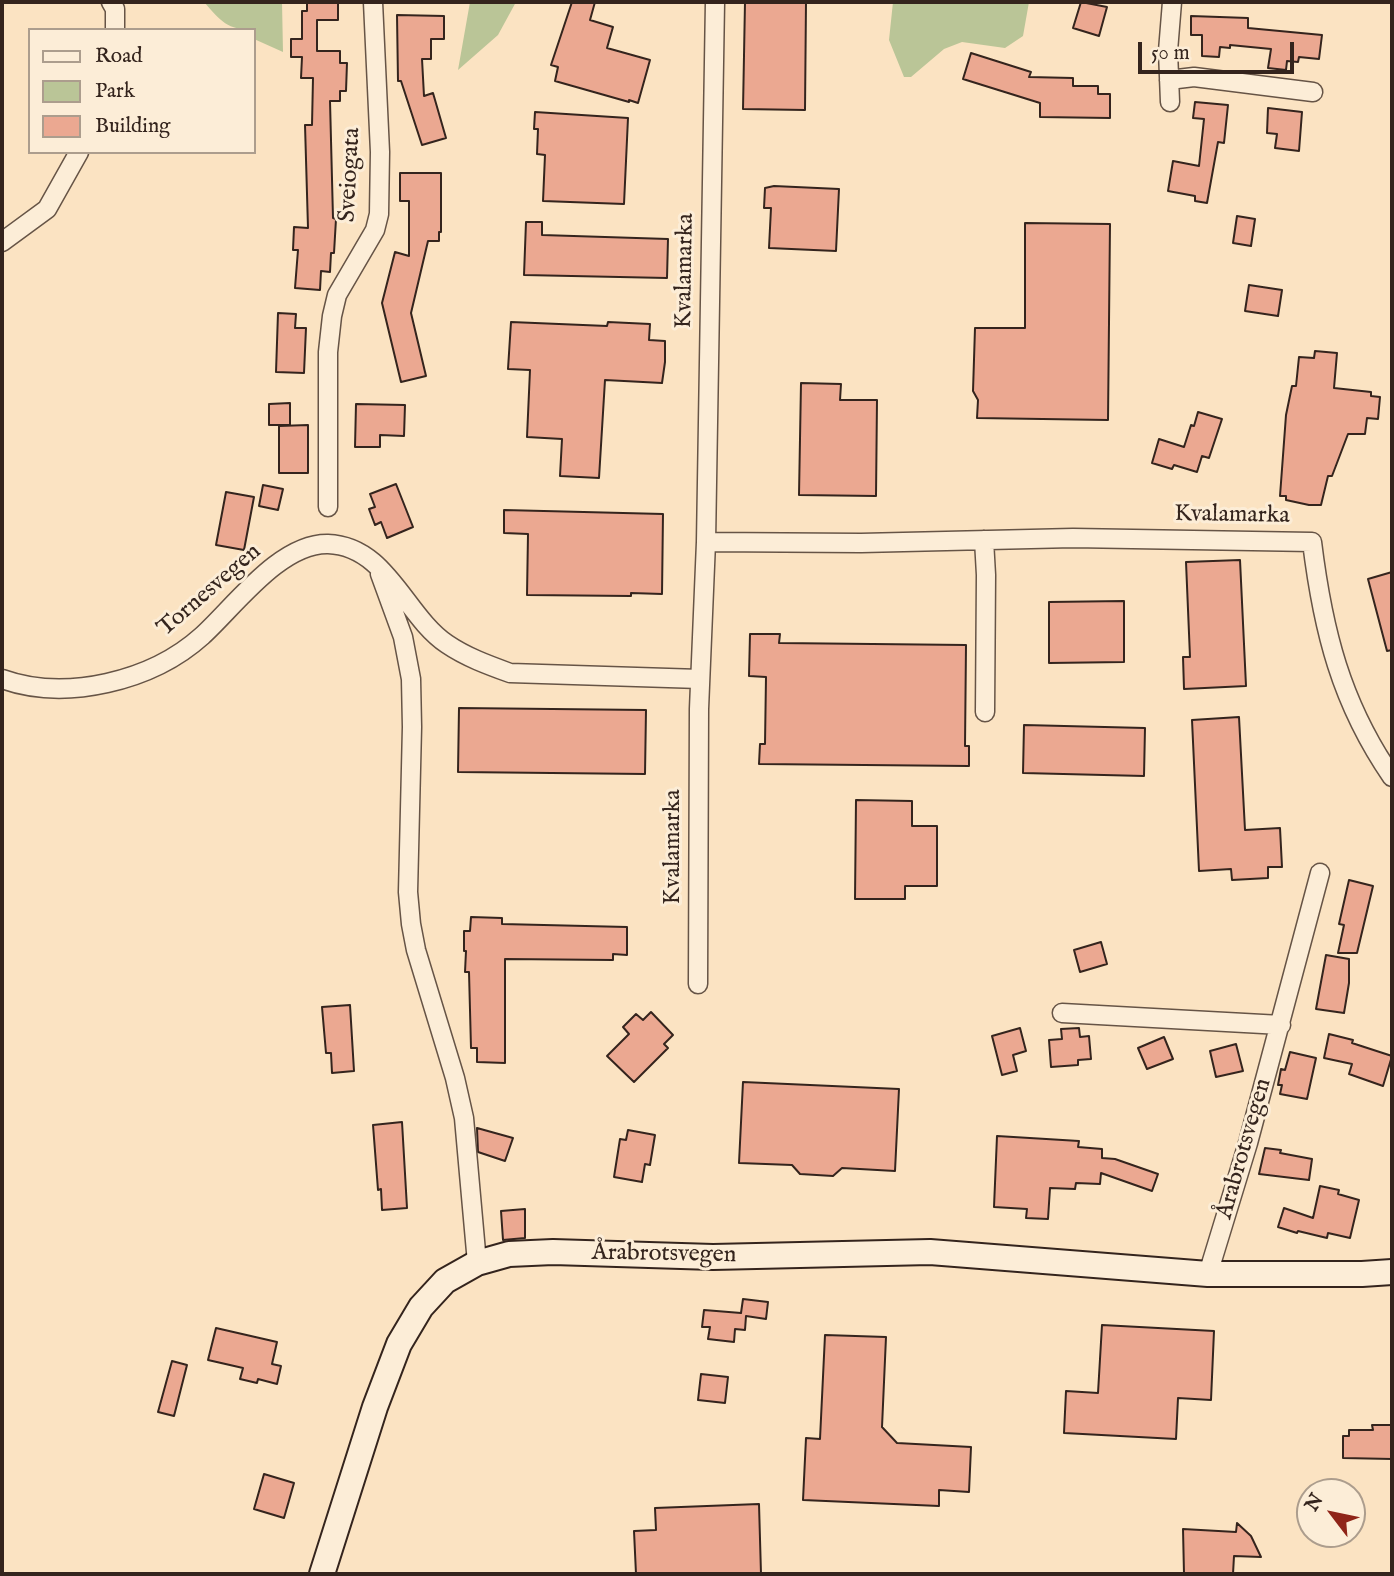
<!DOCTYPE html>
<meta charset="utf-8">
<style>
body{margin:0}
#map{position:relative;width:1394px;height:1576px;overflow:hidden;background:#fbe3c2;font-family:"IM FELL English",serif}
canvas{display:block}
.frame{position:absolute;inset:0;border:4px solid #34241d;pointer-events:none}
.legend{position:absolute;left:28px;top:28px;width:228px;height:126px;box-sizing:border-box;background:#fcedd7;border:2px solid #ac9d8d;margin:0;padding:9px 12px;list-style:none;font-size:21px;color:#34241d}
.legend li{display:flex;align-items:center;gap:14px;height:35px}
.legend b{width:35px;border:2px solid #ac9d8d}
.north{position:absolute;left:1296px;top:1478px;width:70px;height:70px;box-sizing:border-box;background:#fcedd7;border:2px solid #ac9d8d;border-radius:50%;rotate:302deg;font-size:19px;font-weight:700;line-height:28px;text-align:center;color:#34241d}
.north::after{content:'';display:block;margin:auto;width:24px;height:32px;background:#8f2418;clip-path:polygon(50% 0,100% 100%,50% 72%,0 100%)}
.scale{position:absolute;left:1138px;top:42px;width:156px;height:32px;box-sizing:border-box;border:4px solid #34241d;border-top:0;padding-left:9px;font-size:21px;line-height:24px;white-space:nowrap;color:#34241d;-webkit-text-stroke:5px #fcedd7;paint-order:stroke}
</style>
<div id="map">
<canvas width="1394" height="1576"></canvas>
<div class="frame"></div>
<ul class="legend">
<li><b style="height:9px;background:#fcedd7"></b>Road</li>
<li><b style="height:19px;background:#bac597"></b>Park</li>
<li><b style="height:19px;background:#eba891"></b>Building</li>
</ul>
<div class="north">N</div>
<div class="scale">50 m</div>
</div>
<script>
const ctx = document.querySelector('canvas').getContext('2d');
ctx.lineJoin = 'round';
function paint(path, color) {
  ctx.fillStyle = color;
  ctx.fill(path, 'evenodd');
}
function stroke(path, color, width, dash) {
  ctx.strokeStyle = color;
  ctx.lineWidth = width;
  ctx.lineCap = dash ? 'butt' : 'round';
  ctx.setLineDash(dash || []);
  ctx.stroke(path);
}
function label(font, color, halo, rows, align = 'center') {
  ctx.font = font + ' "IM FELL English",serif';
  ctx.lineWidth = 6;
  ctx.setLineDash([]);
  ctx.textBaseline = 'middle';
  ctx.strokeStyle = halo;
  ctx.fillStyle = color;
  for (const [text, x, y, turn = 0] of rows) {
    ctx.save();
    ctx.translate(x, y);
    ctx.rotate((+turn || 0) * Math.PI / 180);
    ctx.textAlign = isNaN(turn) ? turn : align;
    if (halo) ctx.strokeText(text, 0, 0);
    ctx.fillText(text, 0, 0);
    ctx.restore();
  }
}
const green = new Path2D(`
 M204 2H282L283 52 254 39V30C227 30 221 21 204 2Z
 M470 2H516L498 35 458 70Z
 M893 2H1029L1023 36 1005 48 962 42 944 49 911 77H904L889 40Z`);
const building = new Path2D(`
 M307 2H338V20H317V51H340V63H347L346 91H340V101H330L333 218 336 219 334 253H331L330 272 321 271 320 290 295 288 298 250H293L294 227 308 228 305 125H312L313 78H301L302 57H291V39H302V11H307Z
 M572 2H595L590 20 613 27 607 48 650 60 638 103 629 100V102L555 81 558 67 551 65Z
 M745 2H806L805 110 743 109Z
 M1081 2 1107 7 1099 36 1073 28Z
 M397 15 444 16V39H431V59H422L424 96 433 93 446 138 422 145 401 81H398Z
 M1191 16 1248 18V28L1322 35 1319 59 1299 57 1298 62 1287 61 1286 70 1268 68 1271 49 1230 45V48L1220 47 1219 57 1202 56V35H1191Z
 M971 53 1031 72 1029 77 1073 78V86H1098V94H1110V118L1040 117V103L963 79Z
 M1195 102 1228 105 1224 143 1218 142 1207 203 1195 201V196L1168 191 1173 161 1199 166 1204 119 1193 118Z
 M1268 108 1302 112 1299 151 1275 148 1277 134 1267 133Z
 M535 112 628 118 624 204 543 201 545 155 537 154 538 129H534Z
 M400 173H441V232H439V241H428L411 313 426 376 401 382 382 303 395 252 409 256V201H400Z
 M774 186 839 189 836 251 769 248 771 208H764L765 188Z
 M1237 216 1255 219 1251 246 1233 243Z
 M526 222H542V235L668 239 667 278 524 275Z
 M1025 223 1110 224 1108 420 977 418 978 400 973 391 975 328H1025Z
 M1249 285 1282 290 1278 316 1245 311Z
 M278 313 296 314 295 328H306L304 373 276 372Z
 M511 322 607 326 608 322 650 324 649 340 665 341V362L662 383 605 380 599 478 560 476 562 439 527 437 530 370 508 369Z
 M1315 351 1337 353 1334 388 1371 392V396L1380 397 1378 419 1367 418 1365 434H1348L1332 476H1328L1321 505H1309L1286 500V496H1280L1286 415 1292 386H1296L1299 357 1314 358Z
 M801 383 841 384 840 400H877L876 496 799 495Z
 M290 403V425H269V404Z
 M356 404 405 405 404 436 380 435V447H355Z
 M1198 412 1222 419 1209 458 1202 456 1197 472 1174 465 1172 469 1152 463 1159 439 1184 447 1191 425 1194 426Z
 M308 425V473H279V426Z
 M396 484 413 527 387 538 381 522 375 525 369 509 375 507 370 494Z
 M263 485 283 489 278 510 259 506Z
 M226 492 254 497 244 550 216 545Z
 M504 510 663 514 662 594 631 593V596L527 595 528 534 504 533Z
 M1240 560 1246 686 1184 689 1183 657H1190L1186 562Z
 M1392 572V650L1387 651 1368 579Z
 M1124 601V662L1049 663V602Z
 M750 634H780L779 643 966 645 965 746H969V766L759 764 760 744H765L766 677 749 676Z
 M459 708 646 710 645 774 458 772Z
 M1239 717 1245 830 1280 828 1282 867H1268V878L1232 880 1231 869 1199 871 1192 720Z
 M1024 725 1145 728 1144 776 1023 773Z
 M856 800 912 801V826H937V886H905V899H855Z
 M1349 880 1373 886 1357 953H1338L1344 925 1339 924Z
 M471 917 502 918V924L627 927V955L613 954V960L505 959V1063L477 1062V1048H471L469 972H465L466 951H464V931H470Z
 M1101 942 1107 964 1080 972 1074 950Z
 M1326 955 1349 959V983L1344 1013 1316 1009Z
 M350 1005 354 1071 332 1073 331 1053H326L322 1007Z
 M651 1012 673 1035 664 1044 668 1048 634 1082 607 1056 629 1034 623 1027 636 1014 643 1020Z
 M1020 1028 1026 1051 1013 1055 1017 1071 1002 1075 992 1036Z
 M1079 1028 1080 1037 1089 1036 1091 1059 1078 1060V1065L1051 1067 1049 1040 1062 1039 1061 1029Z
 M1329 1034 1353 1040 1352 1043 1392 1056 1383 1086 1349 1074 1352 1064 1324 1058Z
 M1164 1037 1173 1059 1147 1069 1138 1048Z
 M1236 1044 1243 1071 1216 1077 1210 1051Z
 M1290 1052 1316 1058 1307 1099 1280 1094 1282 1085H1278L1281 1069 1285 1070Z
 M743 1082 899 1089 895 1171 842 1168 833 1176 800 1174 792 1165 739 1163Z
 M402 1122 407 1208 382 1210 381 1189 378 1190 373 1125Z
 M477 1128 513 1138 505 1161 478 1152Z
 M628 1130 655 1135 650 1165 645 1164 642 1182 614 1177 620 1139 626 1140Z
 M997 1136 1079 1141 1078 1147 1102 1149V1158L1115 1159 1158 1174 1152 1191 1101 1173 1100 1184 1076 1183 1075 1189 1050 1188 1048 1219 1026 1218 1027 1209 994 1207Z
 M1265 1148 1281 1150 1280 1153 1312 1159 1309 1180 1259 1174Z
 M1320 1186 1339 1190 1338 1194 1359 1200 1350 1238 1328 1233 1327 1238 1298 1231 1297 1233 1278 1227 1284 1208 1313 1218Z
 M525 1209V1238L503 1240 501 1211Z
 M743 1299 768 1302 766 1319 746 1316 745 1330 735 1329 734 1342 708 1339 710 1327H702L704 1310 741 1313Z
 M1102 1325 1214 1331 1211 1400 1178 1398 1176 1439 1064 1433 1066 1391 1098 1393Z
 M216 1328 277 1342 272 1364 281 1366 277 1384 258 1379 257 1383 240 1379 243 1368 208 1360Z
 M825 1335 886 1337 882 1427 897 1443 971 1447 969 1492 939 1490V1506L803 1500 806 1438 820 1439Z
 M172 1361 187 1365 174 1416 158 1412Z
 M701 1374 728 1377 725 1403 698 1400Z
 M1372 1425H1392V1459L1343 1458V1436H1349V1430H1373Z
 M264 1474 294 1483 284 1518 254 1509Z
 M759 1504 761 1574H636L634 1531 656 1530 655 1508Z
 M1237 1523 1251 1536 1261 1557 1234 1556 1233 1574H1184L1183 1529 1236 1532Z`);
const street = new Path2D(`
 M111 2 115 9V30
 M1169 80 1194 77 1313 92
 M1170 102 1168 51 1172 2
 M2 242 47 209 79 152
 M328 507V352L332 316 337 295 375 230 379 214 380 152 373 2
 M984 540 986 575 985 712
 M706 542 861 543 1073 538 1312 542C1323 631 1341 703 1392 777
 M380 574 403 637 411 679 412 727 408 892 411 924 416 950 455 1078 464 1118 477 1263
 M2 679C66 702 152 681 202 636 235 606 280 543 328 544 387 546 405 616 447 644 466 657 488 665 510 673L700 679
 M698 984 699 709 706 542 715 2
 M1062 1013 1281 1025
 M1208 1274 1248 1143 1320 873`);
const secondary = new Path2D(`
 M322 1574 375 1407 399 1344 421 1307 445 1281 477 1263 509 1254 553 1252 713 1257 930 1252 1208 1274H1362L1392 1272`);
const streetNames = [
 ["Sveiogata",351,175,-87],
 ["Kvalamarka",686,271,-89],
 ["Kvalamarka",1232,516,1],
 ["Tornesvegen",210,591,-41],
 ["Kvalamarka",674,847,-90],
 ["Årabrotsvegen",1245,1149,-74],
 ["Årabrotsvegen",664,1255,1]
];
paint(green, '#bac597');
paint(building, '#eba891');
stroke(building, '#34241d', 2);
stroke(street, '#665446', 21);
stroke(secondary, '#34241d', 28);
stroke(street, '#fcedd7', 18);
stroke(secondary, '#fcedd7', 24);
label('24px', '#34241d', '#fcedd7', streetNames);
</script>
